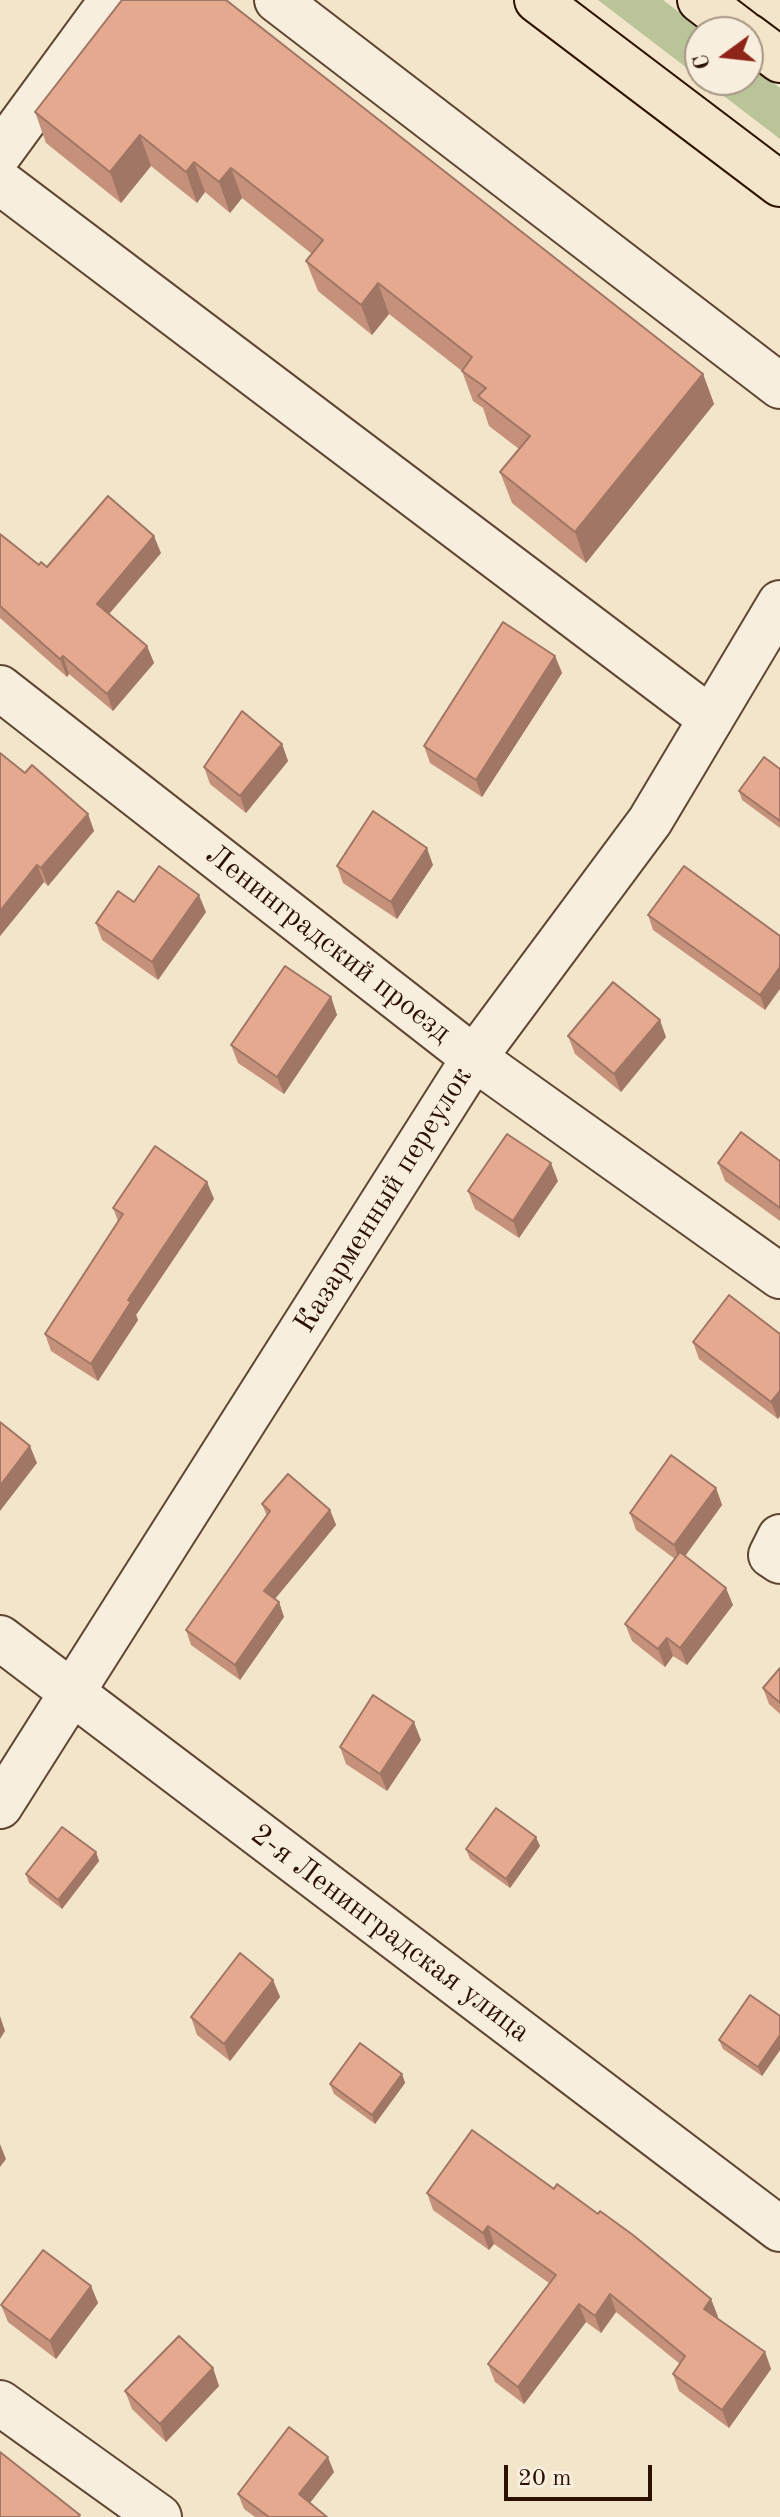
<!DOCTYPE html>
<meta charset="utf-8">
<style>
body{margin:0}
#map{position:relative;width:780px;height:2517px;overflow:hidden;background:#f3e5ca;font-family:"Old Standard TT",serif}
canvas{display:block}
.north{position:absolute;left:684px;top:16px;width:80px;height:80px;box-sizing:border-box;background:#f7eedd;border:2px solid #a69685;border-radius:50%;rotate:255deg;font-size:22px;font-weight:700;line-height:32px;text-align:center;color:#2d1100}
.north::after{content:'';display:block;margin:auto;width:28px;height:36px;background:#8f2418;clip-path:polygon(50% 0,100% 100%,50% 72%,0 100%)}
.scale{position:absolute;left:504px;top:2465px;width:148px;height:36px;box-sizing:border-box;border:4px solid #2d1100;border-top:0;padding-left:10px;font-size:24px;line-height:28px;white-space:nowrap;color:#2d1100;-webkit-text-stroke:6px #f7eedd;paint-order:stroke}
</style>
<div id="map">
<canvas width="780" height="2517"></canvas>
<div class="north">С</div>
<div class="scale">20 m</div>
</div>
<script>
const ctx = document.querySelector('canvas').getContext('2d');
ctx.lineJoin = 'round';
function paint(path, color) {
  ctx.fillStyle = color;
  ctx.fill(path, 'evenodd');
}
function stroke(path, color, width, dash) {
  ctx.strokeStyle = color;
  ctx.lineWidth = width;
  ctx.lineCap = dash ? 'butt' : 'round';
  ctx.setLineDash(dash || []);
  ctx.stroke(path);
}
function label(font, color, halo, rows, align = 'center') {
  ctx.font = font + ' "Old Standard TT",serif';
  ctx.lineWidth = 6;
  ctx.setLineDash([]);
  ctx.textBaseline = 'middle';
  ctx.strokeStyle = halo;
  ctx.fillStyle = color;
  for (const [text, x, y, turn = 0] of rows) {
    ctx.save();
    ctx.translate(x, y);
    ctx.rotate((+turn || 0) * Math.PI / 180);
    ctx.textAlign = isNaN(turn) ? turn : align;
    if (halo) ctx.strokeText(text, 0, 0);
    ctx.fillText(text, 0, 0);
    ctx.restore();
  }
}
const green = new Path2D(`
 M598 0H663L705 32H700V78Z
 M748 64 780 88V139L703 80H748Z`);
const minor = new Path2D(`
 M277 0 780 386
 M0 153 112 0
 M0 182 711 719
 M0 688 474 1058 780 1276
 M780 1537 771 1555 780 1561
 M0 1638 780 2229
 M0 1806 474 1058 650 821 780 603
 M0 2403 159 2517`);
const major = new Path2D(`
 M537 0 780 184
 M700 0 742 32
 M748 36 780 60`);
const wall = new Path2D(`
 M122 0 703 374 714 404 586 563 512 503 500 472 519 449 489 426 483 408 473 401 462 371 389 314 372 335 318 291 306 261 312 254 242 198 230 213 205 192 197 203 151 166 121 203 46 143 35 112Z
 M0 534 39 565 47 567 161 553 109 614 147 646 154 663 113 711 69 674 67 677 0 618Z
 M555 656 562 673 482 797 430 763 424 746Z
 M282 744 288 761 246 813 210 784 204 767Z
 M0 753 25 773 88 814 94 831 48 886 44 882 0 936Z
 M780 769V828L742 800 739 791Z
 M433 865 397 919 343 883 337 866Z
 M134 902 206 912 158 980 102 940 96 923Z
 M648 915 780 936 765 1010 653 930Z
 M331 997 337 1015 284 1094 238 1063 231 1045Z
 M568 1036 666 1037 621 1092 575 1054Z
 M780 1161V1221L725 1181 718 1163Z
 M558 1181 519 1238 475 1209 468 1191Z
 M207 1182 214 1199 136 1315 138 1320 98 1381 51 1351 45 1334 118 1221 113 1208Z
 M780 1334V1416L778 1419 699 1359 693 1342Z
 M716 1488 722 1505 685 1556 733 1605 687 1665 673 1656 665 1667 632 1641 625 1624 675 1559 636 1530 630 1513Z
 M262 1504 330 1510 336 1525 275 1599 279 1602 284 1617 240 1680 191 1645 186 1630 267 1516Z
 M780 1668V1714L769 1704 763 1688Z
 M421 1740 387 1791 346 1764 340 1747Z
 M540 1846 510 1888 470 1859 466 1849Z
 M96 1852 99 1861 62 1909 29 1883 26 1874Z
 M273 1980 280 1997 230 2061 197 2035 191 2017Z
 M780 2016V2050L762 2076 723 2049 719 2040Z
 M402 2074 405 2083 375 2124 334 2094 330 2084Z
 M554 2189 711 2299 718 2317 717 2318 765 2352 771 2369 729 2428 679 2391 673 2374 680 2364 616 2312 601 2333 586 2322 524 2404 495 2382 488 2364 549 2283 494 2244 489 2250 433 2210 427 2193Z
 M91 2286 98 2303 56 2359 8 2322 1 2305Z
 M213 2368 219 2386 166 2442 132 2409 125 2391Z
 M334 2472 310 2503 327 2517H255L244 2509 238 2494Z`);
const shadedWall = new Path2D(`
 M140 135 151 166 121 203 110 172Z
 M194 162 205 192 197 203 186 172Z
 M231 168 242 198 230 213 219 182Z
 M378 283 389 314 372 335 361 305Z
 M703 374 714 404 586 563 575 532Z
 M154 536 161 553 103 621 97 604Z
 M147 646 154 663 113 711 107 694Z
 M63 656 69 674 67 677 60 659Z
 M555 656 562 673 482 797 476 780Z
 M282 744 288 761 246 813 240 796Z
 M88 814 94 831 48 886 41 868Z
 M427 848 433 865 397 919 391 902Z
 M37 865 44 882 0 936V911Z
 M199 895 206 912 158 980 152 962Z
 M780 967V989L765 1010 760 995Z
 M331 997 337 1015 284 1094 277 1077Z
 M660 1020 666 1037 621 1092 614 1074Z
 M551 1163 558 1181 519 1238 513 1221Z
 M207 1182 214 1199 136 1315 138 1320 98 1381 91 1364 128 1300Z
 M780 1391V1416L778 1419 771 1402Z
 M30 1446 37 1463 0 1511V1486Z
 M716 1488 722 1505 680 1563 674 1545Z
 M330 1510 336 1525 269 1606 264 1591Z
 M726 1588 733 1605 687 1665 680 1648Z
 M279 1602 284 1617 240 1680 235 1665Z
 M667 1638 673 1656 665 1667 658 1649Z
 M414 1722 421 1740 387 1791 380 1774Z
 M536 1837 540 1846 510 1888 506 1879Z
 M96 1852 99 1861 62 1909 58 1900Z
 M273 1980 280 1997 230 2061 224 2044Z
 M0 2016 5 2031 0 2039Z
 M780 2035V2050L762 2076 758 2067Z
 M402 2074 405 2083 375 2124 372 2115Z
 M0 2144 6 2159 0 2167Z
 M488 2226 494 2244 489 2250 483 2233Z
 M91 2286 98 2303 56 2359 50 2341Z
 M610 2294 616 2312 601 2333 595 2316Z
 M711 2299 718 2317 710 2326 704 2309Z
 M579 2304 586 2322 524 2404 518 2387Z
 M765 2352 771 2369 729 2428 722 2410Z
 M213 2368 219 2386 166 2442 160 2424Z
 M328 2457 334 2472 305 2509 299 2494Z`);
const building = new Path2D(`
 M122 0H226L703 374 575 532 500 472 530 436 478 396 486 388 462 371 472 357 378 283 361 305 306 261 323 240 231 168 219 182 194 162 186 172 140 135 110 172 35 112Z
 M108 496 154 536 97 604 147 646 107 694 63 656 60 659 0 606V534L39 565 41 562 47 567Z
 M503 622 555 656 476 780 424 746Z
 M242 711 282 744 240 796 204 767Z
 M0 753 25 773 32 765 88 814 41 868 37 865 0 911Z
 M764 757 780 769V821L739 791Z
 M373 811 427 848 391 902 337 866Z
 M159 866 199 895 152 962 96 923 118 891 134 902Z
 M684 866 780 936V967L760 995 648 915Z
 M285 966 331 997 277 1077 231 1045Z
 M613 982 660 1020 614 1074 568 1036Z
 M741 1132 780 1161V1208L718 1163Z
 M507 1134 551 1163 513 1221 468 1191Z
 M155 1146 207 1182 128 1300 131 1302 91 1364 45 1334 123 1214 113 1208Z
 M729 1295 780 1334V1391L771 1402 693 1342Z
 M0 1422 30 1446 0 1486Z
 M671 1455 716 1488 674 1545 630 1513Z
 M288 1474 330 1510 264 1591 279 1602 235 1665 186 1630 270 1511 262 1504Z
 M680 1552 726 1588 680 1648 667 1638 658 1649 625 1624Z
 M780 1668V1703L763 1688Z
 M373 1695 414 1722 380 1774 340 1747Z
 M496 1808 536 1837 506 1879 466 1849Z
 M62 1827 96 1852 58 1900 26 1874Z
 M240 1953 273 1980 224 2044 191 2017Z
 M750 1995 780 2016V2035L758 2067 719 2040Z
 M360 2043 402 2074 372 2115 330 2084Z
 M472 2130 554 2189 557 2184 598 2214 600 2211 633 2235 711 2299 704 2309 765 2352 722 2410 673 2374 685 2356 610 2294 595 2316 579 2304 518 2387 488 2364 556 2275 488 2226 483 2233 427 2193Z
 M43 2250 91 2286 50 2341 1 2305Z
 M179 2336 213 2368 160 2424 125 2391Z
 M289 2427 328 2457 299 2494 327 2517H269L238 2494Z
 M0 2452 80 2515 78 2517H0Z`);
const streetNames = [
 ["Ленинградский проезд",328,944,38],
 ["Казарменный переулок",384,1200,-58],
 ["2-я Ленинградская улица",390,1934,37]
];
paint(green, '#b9c598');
stroke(minor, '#5e4632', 48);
stroke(major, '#2d1100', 48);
stroke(minor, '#f7eedd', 44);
stroke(major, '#f3e5ca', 44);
paint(wall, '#c5917b');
paint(shadedWall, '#a07664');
paint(building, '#e5a98f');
stroke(building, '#a07664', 2);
label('30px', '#2d1100', '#f7eedd', streetNames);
</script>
